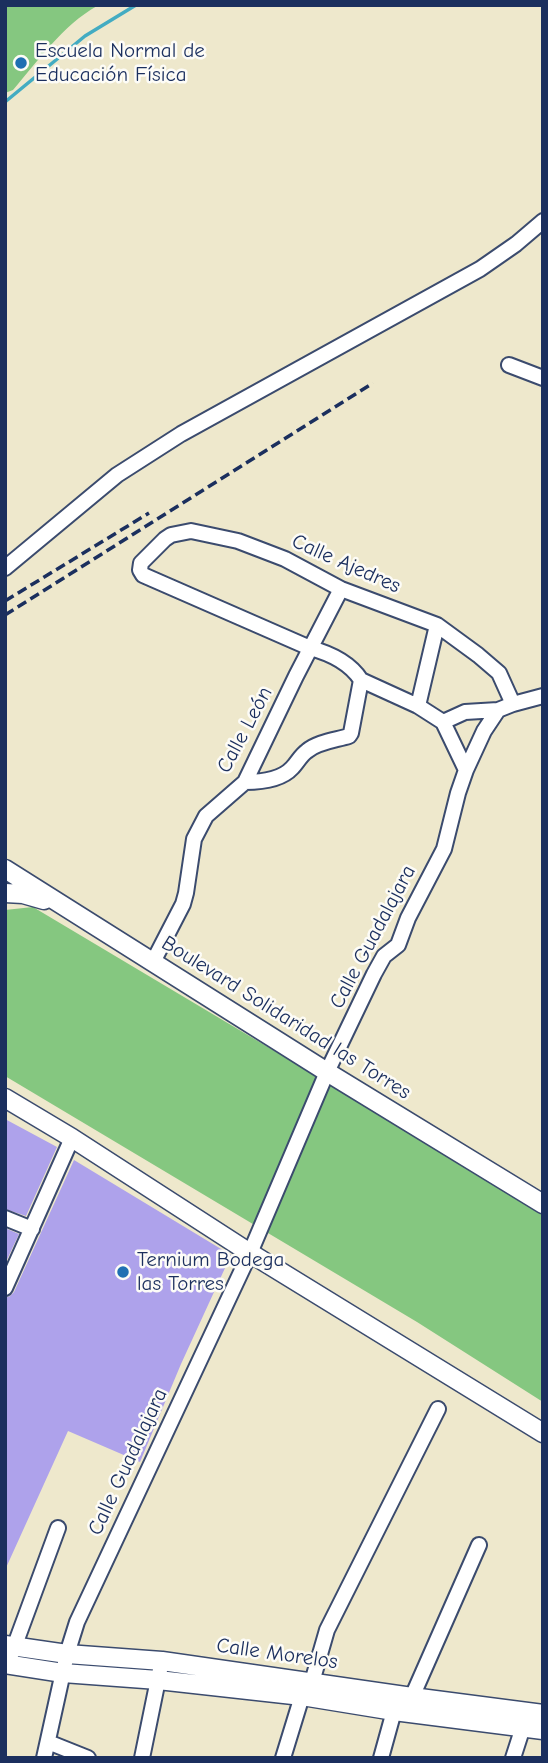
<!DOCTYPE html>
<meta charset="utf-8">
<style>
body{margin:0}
#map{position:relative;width:548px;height:1763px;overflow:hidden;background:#eee8cc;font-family:"Comic Neue",sans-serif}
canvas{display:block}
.frame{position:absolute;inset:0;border:7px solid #1b2f5e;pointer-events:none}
</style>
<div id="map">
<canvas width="548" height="1763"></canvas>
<div class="frame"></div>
</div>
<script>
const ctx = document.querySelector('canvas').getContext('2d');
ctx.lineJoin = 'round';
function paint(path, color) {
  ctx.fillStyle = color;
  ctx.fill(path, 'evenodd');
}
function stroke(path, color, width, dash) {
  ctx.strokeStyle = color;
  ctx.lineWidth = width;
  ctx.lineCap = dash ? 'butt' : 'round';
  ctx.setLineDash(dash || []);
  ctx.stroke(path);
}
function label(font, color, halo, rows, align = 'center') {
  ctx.font = font + ' "Comic Neue",sans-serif';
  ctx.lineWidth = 5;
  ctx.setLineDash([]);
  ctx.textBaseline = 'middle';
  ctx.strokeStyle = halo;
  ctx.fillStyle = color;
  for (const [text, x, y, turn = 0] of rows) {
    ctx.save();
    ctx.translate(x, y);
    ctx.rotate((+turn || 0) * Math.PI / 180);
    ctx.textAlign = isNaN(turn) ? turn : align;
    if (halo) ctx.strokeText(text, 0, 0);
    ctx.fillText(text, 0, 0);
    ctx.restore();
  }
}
const green = new Path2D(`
 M5 5H97V6C63 25 38 61 13 90L5 93Z
 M33 907 543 1211V1402L417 1322 5 1076V910Z`);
const stream = new Path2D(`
 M5 102 85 36 136 5`);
const building = new Path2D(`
 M5 1119 57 1147 26 1216 5 1209Z
 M74 1160 231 1255 181 1364 140 1462 68 1431 5 1570V1298L10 1296 14 1292Z
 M5 1228 19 1234 5 1264Z`);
const minor = new Path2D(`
 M509 365 543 378
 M5 568 117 475 181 434 480 269 516 244 543 221
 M437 625 418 706 443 722 466 770
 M361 680 418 706
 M443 722 465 712 498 710
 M245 782C261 782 281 780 292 768 297 763 301 755 307 751 317 742 336 740 349 736L351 733 361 680C350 663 329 653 310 648L143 575 140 570 141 563 165 539 171 535 191 531 238 541 285 559 341 589 437 625 478 655 499 673 513 704
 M153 962 183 904 186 893 194 839 206 816 245 782 296 676 341 589
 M5 1218 32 1229
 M5 1288 72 1138
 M12 1653 58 1528
 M312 1682 327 1630 438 1409
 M412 1697 479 1545
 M48 1742 88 1758
 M44 1758 67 1654 77 1622 250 1253 327 1072 374 974 384 956 398 945 408 918 444 849 458 793 466 770 484 731 498 710 513 704 543 696
 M142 1758 160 1670
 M283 1758 302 1696
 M381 1758 394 1711
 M513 1758 523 1727`);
const major = new Path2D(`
 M5 869 327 1072 543 1204
 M5 893 23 894 44 900
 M5 1098 72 1138 250 1253 543 1433
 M5 1645 67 1654 162 1661 412 1697 543 1714
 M5 1664 63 1673 158 1680 302 1696 394 1711 543 1730`);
const rail = new Path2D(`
 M5 601 149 513
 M5 615 373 383`);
const markers = [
 [21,63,7,"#1f6fb2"],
 [123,1272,7,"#1f6fb2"]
];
const poiNames = [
 ["Escuela Normal de",35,51],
 ["Educación Física",35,75],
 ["Ternium Bodega",137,1260],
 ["las Torres",137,1284]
];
const streetNames = [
 ["Calle Ajedres",346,564,24],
 ["Calle León",245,730,-62],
 ["Calle Guadalajara",373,937,-62],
 ["Boulevard Solidaridad las Torres",286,1018,32],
 ["Calle Guadalajara",128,1462,-65],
 ["Calle Morelos",277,1654,8]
];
paint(green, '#85c780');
stroke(stream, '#43acc2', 3.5);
paint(building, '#aea2eb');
stroke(minor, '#3b4b6e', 18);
stroke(major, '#3b4b6e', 21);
stroke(minor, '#fff', 14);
stroke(major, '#fff', 18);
stroke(rail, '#1b2f5e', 3.5, [10, 5]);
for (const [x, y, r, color] of markers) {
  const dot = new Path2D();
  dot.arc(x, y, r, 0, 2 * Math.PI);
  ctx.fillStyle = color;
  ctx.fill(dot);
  stroke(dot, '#fdfcf7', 2.5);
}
label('21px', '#1b2f5e', '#fdfcf7', poiNames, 'left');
label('21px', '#1b2f5e', '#fdfcf7', streetNames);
</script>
